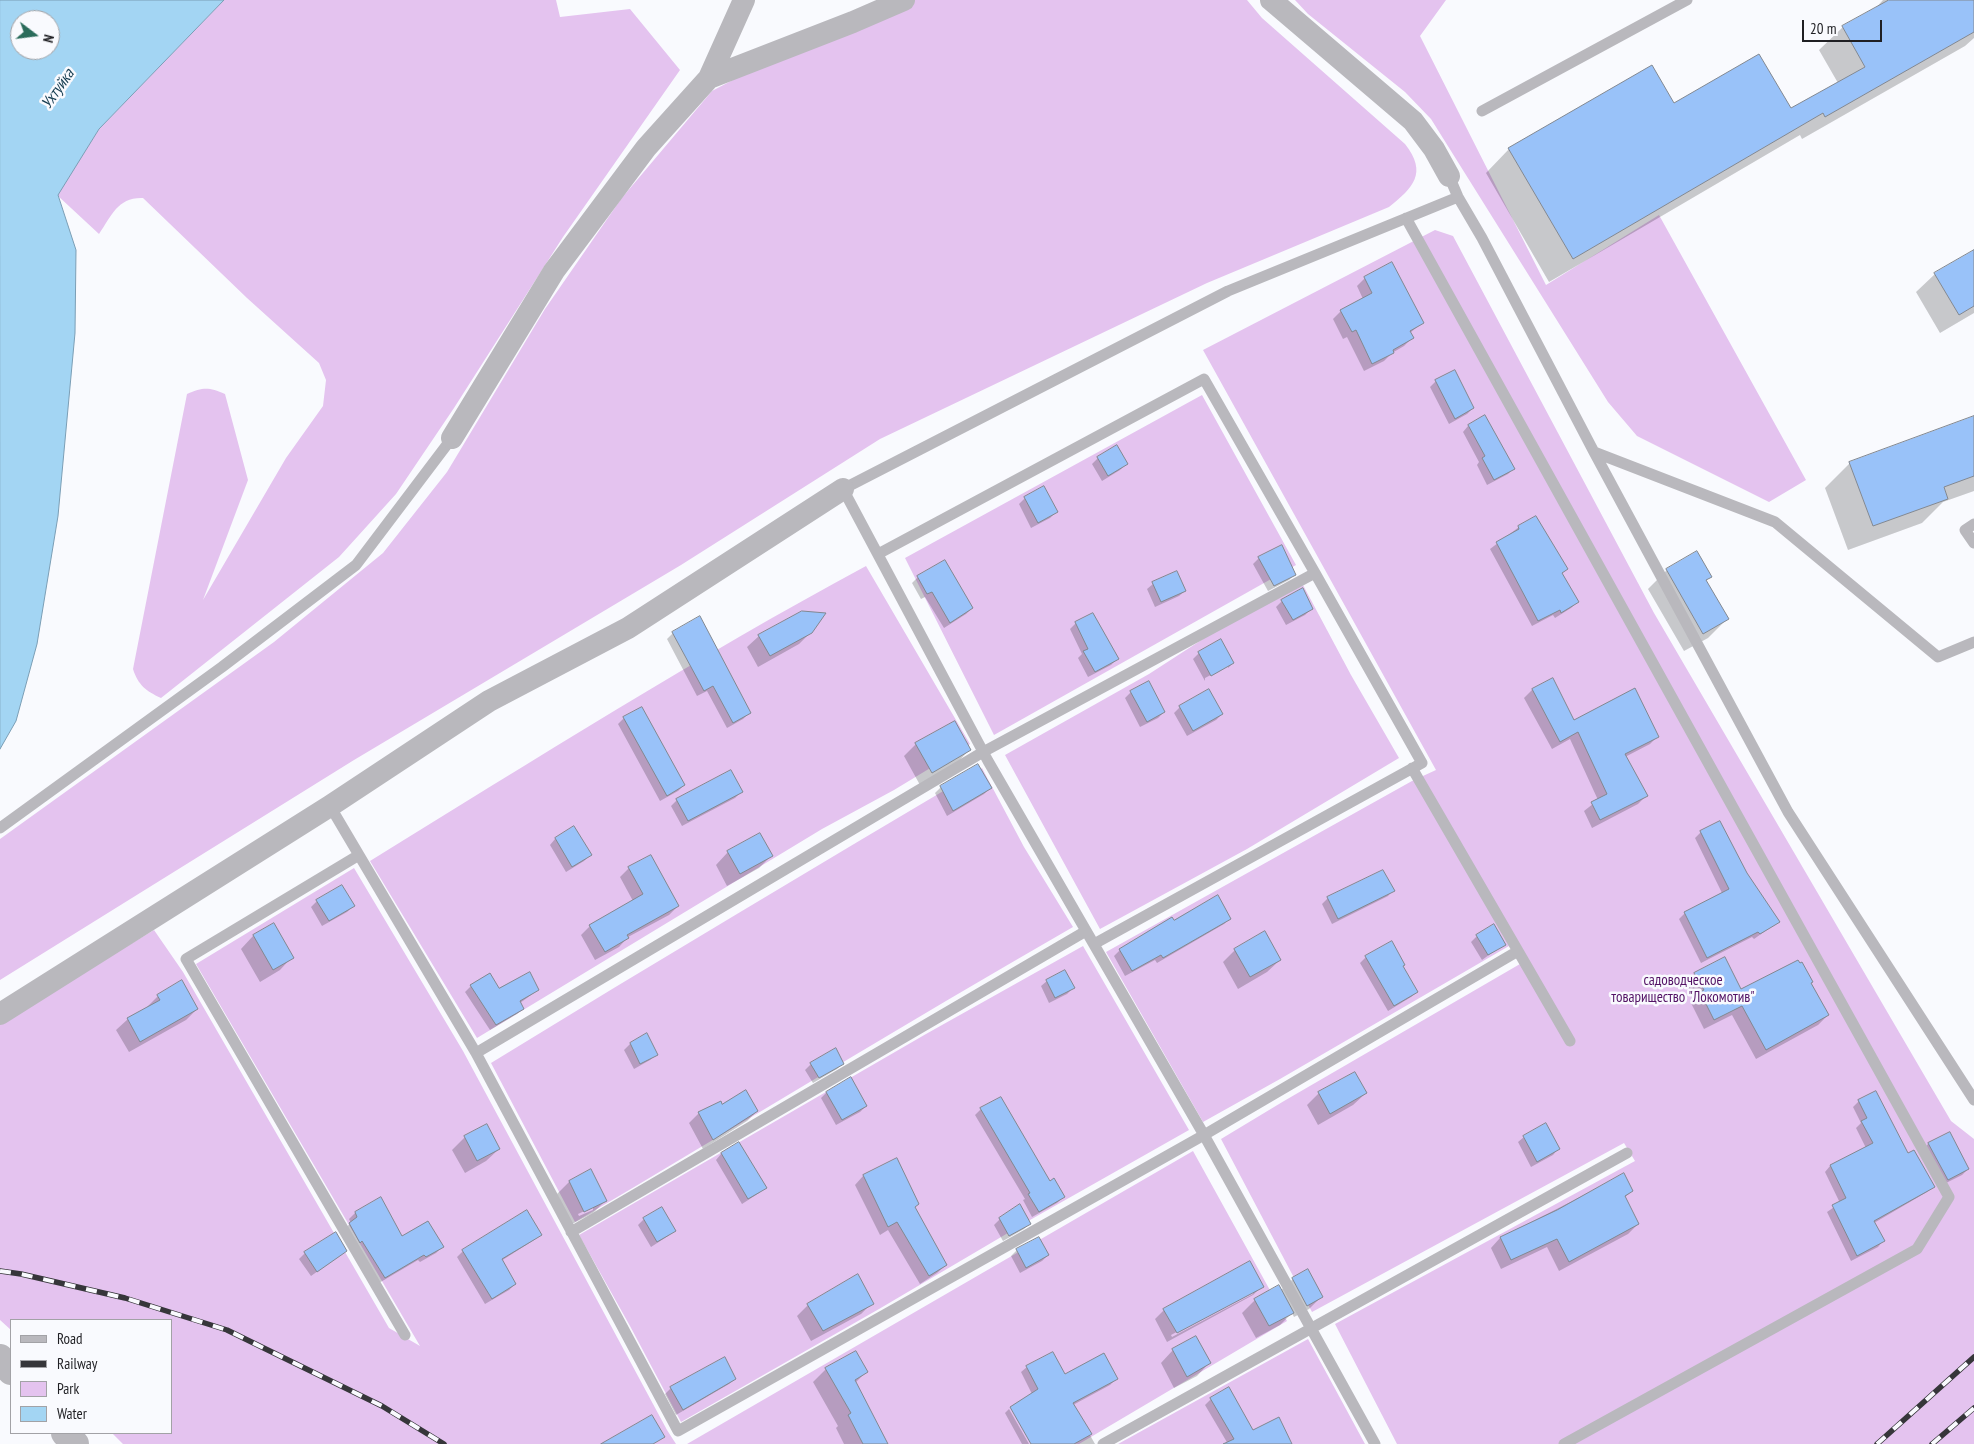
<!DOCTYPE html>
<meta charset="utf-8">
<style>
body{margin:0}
#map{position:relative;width:1974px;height:1444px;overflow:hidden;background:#f9fafe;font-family:"PT Sans Narrow",sans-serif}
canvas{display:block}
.legend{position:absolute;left:10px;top:1319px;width:162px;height:115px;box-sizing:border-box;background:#f9fafe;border:1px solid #a2a2a6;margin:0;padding:6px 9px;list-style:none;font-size:15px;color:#1f1f23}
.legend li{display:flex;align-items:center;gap:10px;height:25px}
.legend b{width:25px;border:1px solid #a2a2a6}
.north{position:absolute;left:10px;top:10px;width:50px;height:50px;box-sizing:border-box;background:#f9fafe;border:1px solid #a2a2a6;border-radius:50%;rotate:105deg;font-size:14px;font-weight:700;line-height:20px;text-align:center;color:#1f1f23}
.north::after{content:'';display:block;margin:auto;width:18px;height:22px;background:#2b6c5b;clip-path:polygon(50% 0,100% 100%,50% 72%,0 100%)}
.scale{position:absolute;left:1802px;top:20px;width:80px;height:22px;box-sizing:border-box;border:2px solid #1f1f23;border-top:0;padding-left:6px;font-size:15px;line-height:18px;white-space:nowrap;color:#1f1f23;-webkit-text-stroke:4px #f9fafe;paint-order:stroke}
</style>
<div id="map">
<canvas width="1974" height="1444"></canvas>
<ul class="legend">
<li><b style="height:6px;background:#b9b8bd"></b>Road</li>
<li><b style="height:6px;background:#36363a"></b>Railway</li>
<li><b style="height:14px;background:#e4c3ef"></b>Park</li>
<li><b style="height:14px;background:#a3d5f3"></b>Water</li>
</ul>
<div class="north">N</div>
<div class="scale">20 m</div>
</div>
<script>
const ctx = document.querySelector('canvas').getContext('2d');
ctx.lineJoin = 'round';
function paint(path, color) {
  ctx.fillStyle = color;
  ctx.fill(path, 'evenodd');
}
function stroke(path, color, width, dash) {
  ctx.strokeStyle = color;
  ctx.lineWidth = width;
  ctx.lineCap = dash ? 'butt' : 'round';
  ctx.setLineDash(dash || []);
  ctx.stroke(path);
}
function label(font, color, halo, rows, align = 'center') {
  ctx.font = font + ' "PT Sans Narrow",sans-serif';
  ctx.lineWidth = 5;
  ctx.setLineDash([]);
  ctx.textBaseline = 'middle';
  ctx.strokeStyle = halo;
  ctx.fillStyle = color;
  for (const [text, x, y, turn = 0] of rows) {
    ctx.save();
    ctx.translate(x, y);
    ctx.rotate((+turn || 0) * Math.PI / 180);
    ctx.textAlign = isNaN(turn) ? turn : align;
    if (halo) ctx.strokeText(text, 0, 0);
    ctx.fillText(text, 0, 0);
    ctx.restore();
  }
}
const green = new Path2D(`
 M224 0H556L560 17 630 9 680 70 563 237 454 408 396 494 339 557 161 698C146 691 138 685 133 669L187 394C203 387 209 387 225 394L248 480 203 600 286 458 323 406 326 380 319 363 247 298 143 198C118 197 112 215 99 234L57 195 99 129Z
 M888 0H1247L1262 18 1405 144C1428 173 1413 188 1389 207L1207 283 880 439 681 565 354 760 0 980V839L274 642 383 553 447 472 545 309 621 199 712 91 875 5Z
 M1295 0H1446L1420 36 1546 285 1659 215 1806 480 1769 502 1637 436 1608 402 1431 119 1405 92 1308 14Z
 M1435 230 1453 236 1654 613 1951 1121 1974 1139V1444H1397L1335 1324 1635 1161 1624 1143 1312 1312 1221 1139 1284 1101 1520 964 1509 946 1280 1079 1203 1122 1106 952 1412 781 1436 770 1203 350Z
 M1202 395 1296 565 994 735 905 558Z
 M866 566 970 744 894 790 822 829 477 1038 370 861C534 760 697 657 866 566Z
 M1303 585 1351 675 1399 758 1247 849 1100 929 1005 755 1149 674 1220 628Z
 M982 768 1024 847 1073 927C906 1023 741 1124 575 1222L491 1063C654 963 818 865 982 768Z
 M354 868 463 1051 667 1430 676 1444H123L112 1433H171V1320H11V1330L0 1320V1022L154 930 183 972 389 1328 420 1346 196 964Z
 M1083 946 1189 1130 1030 1220 879 1309 681 1422 630 1326 579 1235 926 1034Z
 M1193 1151 1287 1321 1079 1444H687Z
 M1308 1339 1365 1444H1118Z`);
const water = new Path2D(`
 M0 0H224L99 129 58 195 76 250 75 333 58 516 37 644 16 721 0 749ZM20 20H50V50H20Z`);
const shadow = new Path2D(`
 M1883 0H1974V38L1965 46 1802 139 1800 135 1549 282 1486 173 1509 149 1674 105 1791 110 1838 83 1819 50 1843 27 1874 10Z
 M1974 251V313L1940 333 1916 292 1935 274Z
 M1365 278 1423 322 1410 333 1412 338 1404 346 1392 353 1384 361 1364 371 1347 337 1343 339 1333 319 1341 311 1363 299 1357 286Z
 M1436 381 1473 408 1467 414 1449 424 1430 387Z
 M1974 418V491L1943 502 1922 523 1848 550 1825 488 1850 463Z
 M1468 426 1514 468 1508 474 1487 485 1477 465 1479 462 1463 432Z
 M1116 447 1126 464 1120 470 1102 481 1092 464 1098 458Z
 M1043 488 1056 512 1050 518 1031 528 1019 504 1025 498Z
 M1519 527 1567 569 1561 574 1577 602 1571 608 1555 618 1553 615 1532 626 1490 549Z
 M1259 558 1295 574 1289 580 1268 591 1253 564Z
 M1667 570 1710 577 1706 581 1727 619 1708 638 1684 651 1648 589Z
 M918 577 972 608 966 614 944 628 925 597 921 599 912 583Z
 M1153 584 1185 591 1179 596 1155 607 1147 589Z
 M1282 601 1311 609 1305 615 1286 625 1276 607Z
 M1076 623 1117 659 1111 665 1088 677 1078 658 1082 654 1070 629Z
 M811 632 799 644 758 667 747 647 759 636Z
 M673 633 749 713 743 719 727 728 707 691 697 696 667 639Z
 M1221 641 1233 663 1228 668V666L1205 678V681L1193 659 1199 653Z
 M1552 680 1574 722 1658 736 1650 744 1625 757 1646 796 1638 804 1592 828 1584 811 1598 800 1570 739 1552 749 1524 698 1532 690Z
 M1131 692 1164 712 1158 718 1140 727 1125 698Z
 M1180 707 1222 714 1216 720 1187 736 1174 713Z
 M624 718 684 785 678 791 660 801 618 724Z
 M916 744 969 750 957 763 920 785 904 756Z
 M978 765 990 788 984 794 947 816 935 793 941 787Z
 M741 792 735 798 682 826 671 806 677 800Z
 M574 828 590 855 584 861 566 872 550 845 555 839Z
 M1701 832 1746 873 1778 922 1754 939 1752 937 1701 963 1679 919 1685 913 1722 893 1695 838Z
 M728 852 771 856 759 868 727 886 716 865Z
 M629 868 678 906 669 915 628 937 619 947 595 960 581 935 590 926 633 901 620 877Z
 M1393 890 1388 896 1332 924 1322 904 1328 898Z
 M317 901 353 906 347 912 322 926 311 907Z
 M1230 918 1224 924 1157 963 1155 960 1125 976 1114 956 1120 950 1173 921Z
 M273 924 292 957 280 970 260 982 241 949 253 936Z
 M1477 936 1504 944 1482 960 1471 942Z
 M1235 950 1280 960 1267 972 1238 989 1223 962Z
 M1366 957 1402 967 1417 992 1411 997 1388 1011 1360 963Z
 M1801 964 1828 1015 1818 1025 1756 1059 1732 1015 1704 1029 1691 1003 1694 1000 1686 984 1695 974 1741 991Z
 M1047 981 1073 988 1067 994 1049 1003 1041 986Z
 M471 986 498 990H538L520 1003 523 1008 517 1014 490 1030 465 992Z
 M158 996 197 1009 186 1020 129 1052 116 1030 128 1019 148 1008 147 1007Z
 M646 1035 656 1055 650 1060 634 1069 624 1050 630 1044Z
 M843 1063 837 1069 813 1083 805 1070 811 1064Z
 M827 1092 866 1106 860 1112 836 1125 821 1098Z
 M1319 1093H1366L1353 1105 1318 1125 1307 1105Z
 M1000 1099 1050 1182 1063 1197 1057 1203 1032 1217 1023 1200 1025 1199 975 1115 981 1109Z
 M1859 1101 1933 1187 1927 1192 1874 1223 1883 1241 1878 1247 1851 1261 1827 1212 1840 1203 1825 1172 1830 1166 1866 1148 1856 1128 1861 1123 1853 1107Z
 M722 1106 757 1111 747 1121 703 1149 689 1123 699 1113Z
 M1950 1134 1968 1169 1962 1175 1942 1185 1923 1150 1928 1144Z
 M465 1137 499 1149 486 1161 465 1173 452 1150Z
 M1524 1137 1558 1149 1553 1155 1531 1167 1518 1142Z
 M739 1144 765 1187 759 1193 742 1204 716 1160 721 1154Z
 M897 1160 914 1208 946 1265 937 1273 920 1284 888 1230 880 1235 855 1185 863 1176Z
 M591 1171 606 1200 593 1213 572 1224 557 1194 569 1182ZM593 1207V1210L579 1216 578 1214Z
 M1623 1175 1632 1191 1624 1198 1638 1224 1628 1234 1559 1271 1547 1247 1501 1269 1491 1248 1500 1238Z
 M380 1199 402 1238 442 1247 436 1253 420 1262 418 1260 379 1283 343 1230 351 1223 349 1219 355 1213Z
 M661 1209 674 1230 668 1236 651 1247 638 1225 644 1219Z
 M1000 1219 1030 1223 1024 1229 1003 1241 994 1225Z
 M540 1235 534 1240 501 1261 515 1284 509 1290 485 1304 457 1257 463 1251Z
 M1038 1238 1048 1255 1042 1261 1020 1273 1011 1256 1017 1250Z
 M346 1251 311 1276 299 1259 305 1253Z
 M1308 1271 1322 1296 1309 1309 1294 1317 1292 1313 1280 1325 1256 1338 1242 1313 1255 1300 1280 1291 1293 1279Z
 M857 1276 872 1303 861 1314 811 1341 797 1316 808 1305Z
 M1262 1286 1253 1295 1167 1342 1155 1319 1164 1310ZM1253 1291V1294L1172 1337 1171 1335Z
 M1173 1350 1209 1363 1197 1376 1174 1388 1161 1363Z
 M855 1353 866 1372 855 1383 875 1444H844L836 1428 838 1426 813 1382 826 1369Z
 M725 1359 735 1379 729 1384 676 1415 665 1394 671 1388Z
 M1027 1367 1064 1376 1116 1379 1110 1385 1073 1405 1095 1444H1032V1394L1021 1372Z
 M1211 1399 1252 1432 1290 1444H1228L1205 1405Z
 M1009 1409 1029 1444H1022L1005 1413Z`);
const building = new Path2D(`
 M1889 0H1974V32L1825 117 1823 113 1573 259 1508 148 1652 65 1674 103 1759 54 1791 108 1865 67 1842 26Z
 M1974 250V306L1959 315 1934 273Z
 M1392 262 1424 323 1410 331 1414 338 1393 350 1394 353 1372 364 1356 330 1352 332 1340 310 1372 293 1364 277Z
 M1455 370 1474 408 1455 419 1435 380Z
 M1485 415 1515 469 1494 480 1482 458 1485 456 1468 425Z
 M1974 416V476L1944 487 1948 499 1873 526 1849 462Z
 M1117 445 1128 464 1108 476 1097 457Z
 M1044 486 1058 512 1038 523 1024 497Z
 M1536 516 1568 569 1562 573 1579 602 1561 613 1560 610 1538 621 1496 542 1519 529 1518 526Z
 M1282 545 1296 575 1274 586 1258 557Z
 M1697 551 1712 577 1706 580 1729 619 1703 634 1666 569Z
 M945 560 973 608 950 623 932 592 927 594 917 576Z
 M1177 571 1186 591 1161 602 1152 582Z
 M1303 588 1313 609 1293 620 1281 600Z
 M802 611 826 613 812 633 770 656 758 635Z
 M1093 613 1119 659 1095 672 1083 651 1088 649 1075 622Z
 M700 616 751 713 733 723 713 686 704 691 672 632Z
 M1221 639 1234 663 1211 676 1198 652Z
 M1553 678 1574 720 1635 688 1659 737 1625 754 1648 796 1600 820 1591 802 1607 794 1578 732 1560 742 1532 689Z
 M1149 681 1165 712 1147 722 1130 691Z
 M1209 689 1223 714 1193 731 1179 706Z
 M642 707 685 785 667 796 623 717Z
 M955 721 971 750 932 773 915 743Z
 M978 764 992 788 953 811 940 786Z
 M731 770 743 792 688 821 676 799Z
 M1720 821 1747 873 1780 922 1760 934 1758 932 1707 958 1684 912 1729 889 1700 831Z
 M574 826 592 855 572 867 555 838Z
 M760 833 773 856 740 874 727 851Z
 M651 855 679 906 627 935 629 938 605 952 589 925 643 894 628 867Z
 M1383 870 1395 891 1338 919 1327 897Z
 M342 885 355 906 329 921 316 900Z
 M1218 895 1231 919 1163 958 1161 955 1132 971 1119 949 1172 917 1174 920Z
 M274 923 294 958 273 970 253 935Z
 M1494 924 1506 945 1488 955 1476 935Z
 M1265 931 1281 960 1250 977 1234 949Z
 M1392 941 1405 965 1403 966 1418 992 1394 1006 1365 956Z
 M1725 957 1741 989 1798 960 1800 963 1802 962 1813 982 1811 983 1829 1015 1766 1050 1742 1006 1714 1020 1700 992 1704 990 1694 973Z
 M1065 970 1075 988 1055 998 1046 980Z
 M530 972 539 990 520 1001 524 1009 496 1025 470 985 490 973 499 988Z
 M182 980 198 1009 140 1042 127 1018 160 1000 157 995Z
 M647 1033 658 1055 640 1064 630 1043Z
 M836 1048 844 1064 819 1078 810 1063Z
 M1355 1072 1367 1093 1330 1114 1318 1092Z
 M851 1077 867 1106 842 1120 826 1092Z
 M746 1090 758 1111 713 1140 698 1112 721 1101 722 1104Z
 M1876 1091 1908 1153 1914 1150 1935 1187 1874 1221 1885 1241 1857 1256 1832 1205 1846 1198 1830 1165 1873 1143 1861 1121 1867 1118 1858 1100Z
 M1001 1097 1050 1181 1054 1178 1065 1197 1039 1212 1028 1194 1030 1193 980 1108Z
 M1546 1123 1560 1149 1537 1162 1523 1136Z
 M487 1124 500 1149 477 1161 464 1136Z
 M1950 1132 1969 1169 1948 1180 1928 1143Z
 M739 1142 767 1188 748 1199 721 1153Z
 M897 1158 919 1204 915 1207 947 1265 929 1276 897 1222 888 1227 863 1175Z
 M591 1169 607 1201 584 1212 569 1181Z
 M1624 1173 1633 1191 1625 1196 1639 1224 1569 1262 1557 1239 1511 1260 1500 1237 1557 1210Z
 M381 1197 402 1236 428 1221 444 1247 426 1257 424 1255 385 1278 362 1241 360 1243 349 1223 357 1217 355 1212Z
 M1020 1204 1031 1224 1009 1236 999 1218Z
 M662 1207 676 1231 657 1242 643 1218Z
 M527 1210 542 1235 502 1259 516 1284 492 1299 462 1250Z
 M336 1232 347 1251 317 1272 304 1252Z
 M1039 1237 1049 1255 1026 1268 1016 1249Z
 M1250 1261 1264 1287 1177 1333 1163 1309Z
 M1308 1269 1323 1297 1307 1306 1292 1278Z
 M858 1274 874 1304 823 1331 807 1304Z
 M1279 1285 1294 1313 1269 1326 1254 1299Z
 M1196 1336 1211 1363 1187 1377 1172 1349Z
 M856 1351 868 1372 855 1380 888 1444H863L848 1415 851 1413 825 1368Z
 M1053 1352 1065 1374 1104 1353 1118 1379 1073 1403 1092 1434 1074 1444H1031L1010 1407 1038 1389 1026 1366Z
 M725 1357 736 1379 683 1410 670 1387Z
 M1229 1387 1253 1430 1279 1417 1292 1444H1223L1234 1439 1210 1398Z
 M652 1415 665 1437 653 1444H601Z`);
const service = new Path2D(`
 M1482 111 1687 0
 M1449 176 1458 197 1482 238 1594 452 1788 812 1974 1100
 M1406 218 1949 1197 1917 1249 1564 1444
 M1594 452 1775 522 1938 657 1974 642
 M1974 524 1965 530 1974 543
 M330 806 476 1053 983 752 1315 573 1204 379 878 554
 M0 828 222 667 356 565 452 438
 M359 855 186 959 405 1335
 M1094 944 1422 763 1315 573
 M1518 951 1570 1041
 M476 1053 678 1431 1204 1135 1518 951 1412 768
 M571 1232 1086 931
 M1103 1444 1627 1153
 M1375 1444 1204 1135 988 761 843 489 1228 291 1458 197`);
const minor = new Path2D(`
 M1271 0 1413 121 1434 149 1449 176
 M709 78 744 0
 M452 438 554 271 646 148 709 78 853 22 904 0
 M0 1014 330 806 489 701 628 628 843 489`);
const tertiary = new Path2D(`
 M0 1358 11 1371
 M65 1433 75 1444`);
const rail = new Path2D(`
 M0 1271 21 1274 125 1298 227 1330 382 1406 444 1444
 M1877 1444 1974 1357
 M1932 1444 1974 1408`);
const parkNames = [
 ["садоводческое",1683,981],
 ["товарищество \"Локомотив\"",1683,998]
];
const waterNames = [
 ["Ухтуйка",58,89,-55]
];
paint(green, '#e4c3ef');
paint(water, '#a3d5f3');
stroke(water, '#7b9eb5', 1);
paint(shadow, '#0003');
paint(building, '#99c2f9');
stroke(building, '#828891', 1);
stroke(service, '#b9b8bd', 11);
stroke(minor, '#b9b8bd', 22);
stroke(tertiary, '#b9b8bd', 28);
stroke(rail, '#36363a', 5.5);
stroke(rail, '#f9fafe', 4, [11]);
label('15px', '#531265', '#f9fafe', parkNames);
label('italic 16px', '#133b4f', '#f9fafe', waterNames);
</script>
